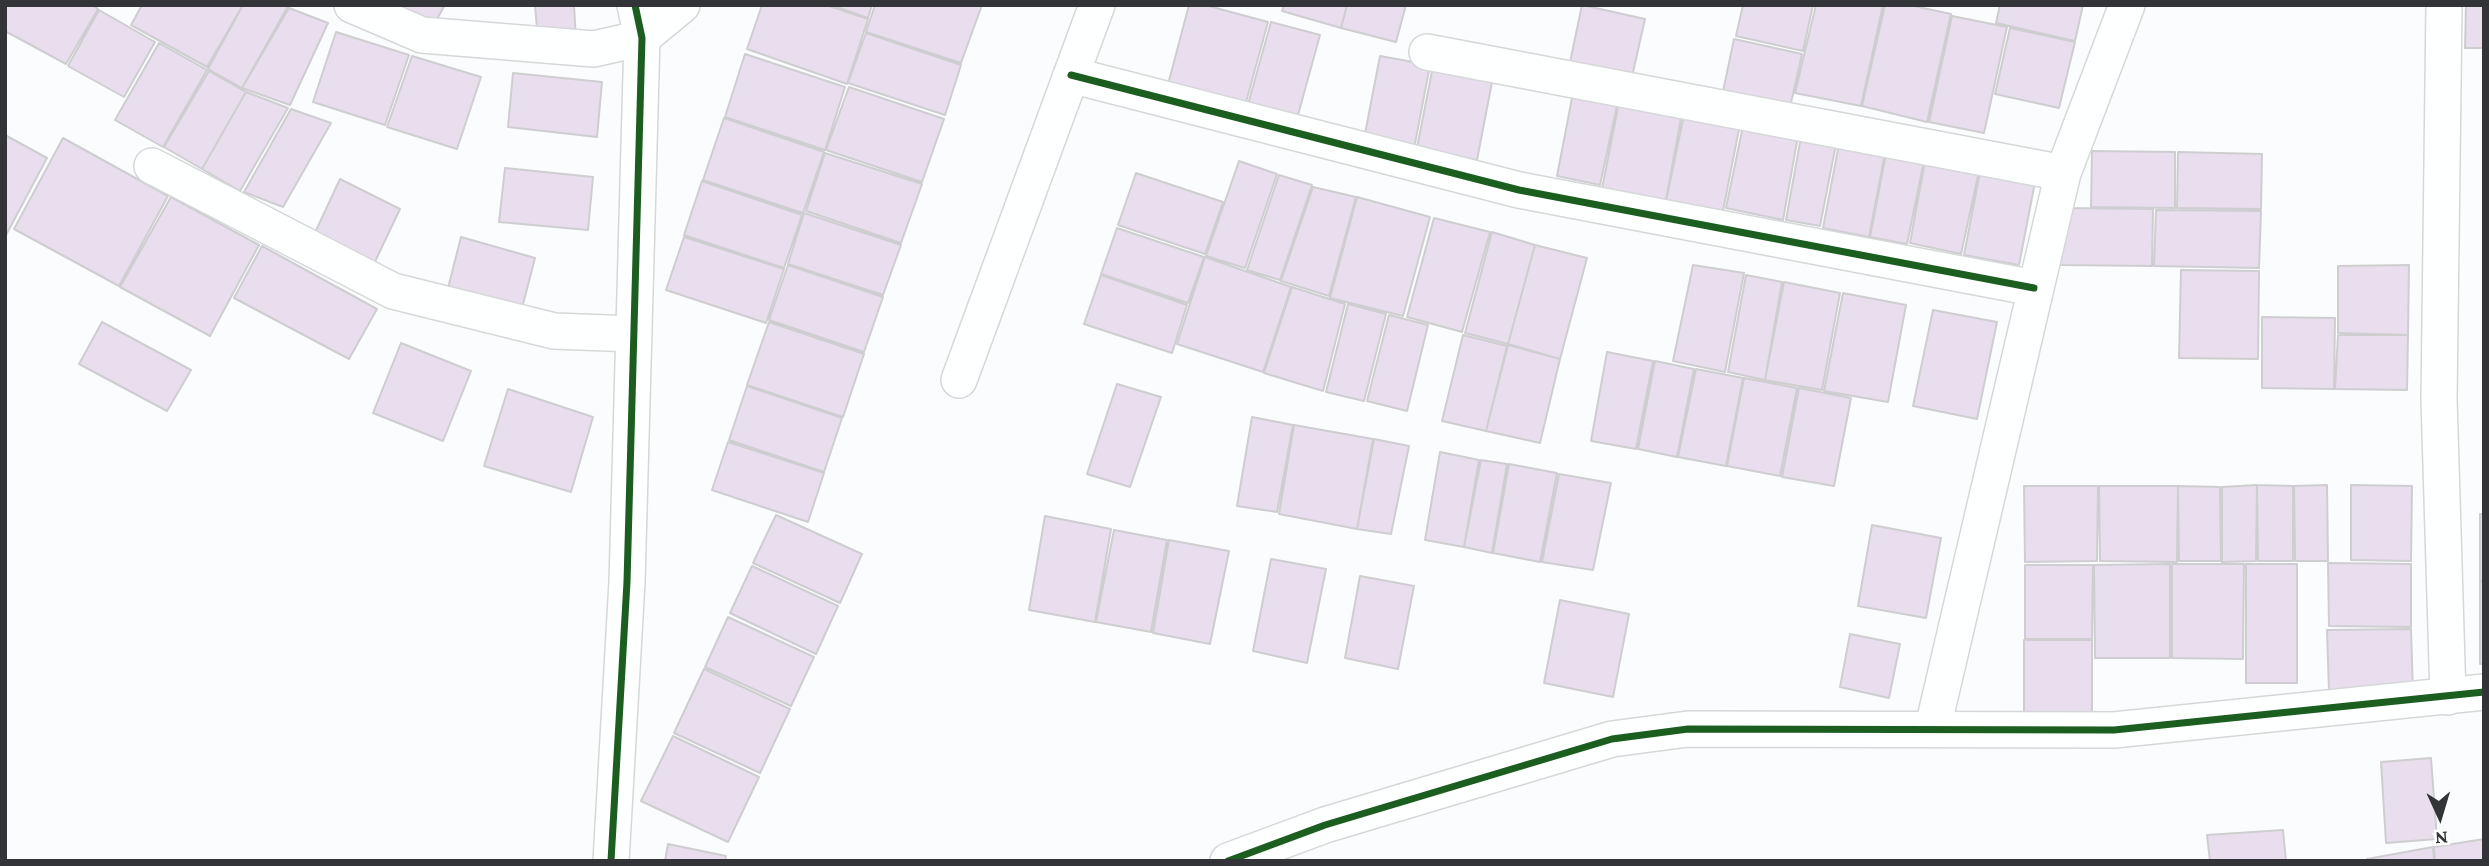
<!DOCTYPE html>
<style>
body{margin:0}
#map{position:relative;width:2489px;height:866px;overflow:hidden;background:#fbfcfd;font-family:"Crimson Pro",serif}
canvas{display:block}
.frame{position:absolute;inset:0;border:7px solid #333437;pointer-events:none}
.north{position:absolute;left:2405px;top:782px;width:70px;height:70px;-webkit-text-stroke:5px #fff;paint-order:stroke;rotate:176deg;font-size:19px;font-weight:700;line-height:28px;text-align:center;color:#333437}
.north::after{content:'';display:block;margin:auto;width:24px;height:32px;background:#333437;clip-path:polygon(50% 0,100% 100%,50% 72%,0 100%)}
</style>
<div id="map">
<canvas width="2489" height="866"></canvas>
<div class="frame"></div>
<div class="north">N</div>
</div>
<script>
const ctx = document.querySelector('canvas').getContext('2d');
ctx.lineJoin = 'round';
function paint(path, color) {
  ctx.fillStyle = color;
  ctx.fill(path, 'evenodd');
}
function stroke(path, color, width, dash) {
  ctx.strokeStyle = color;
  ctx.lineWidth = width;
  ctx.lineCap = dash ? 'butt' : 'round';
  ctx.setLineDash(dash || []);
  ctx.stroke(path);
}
const building = new Path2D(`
 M5 5H92L98 9 66 64 5 31Z
 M142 5H243L207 67 131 25Z
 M243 5 288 6 242 88 208 69Z
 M396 5H445L433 26Z
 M535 5H574L576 40 538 42Z
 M762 5H826L868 19 847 84 747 49Z
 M831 5H872L868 18Z
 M875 5H982L961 63 866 32Z
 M1189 5H1205L1268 22 1243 113 1166 92Z
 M1284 5H1347L1341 28 1282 11Z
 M1347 5H1406L1396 42 1341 28Z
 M1582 5 1645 19 1631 81 1569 67Z
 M1743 5H1813L1803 51 1736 36Z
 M1816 5H1883L1861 106 1795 93Z
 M1885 5H1909L1951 14 1927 122 1862 106Z
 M2000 5H2083L2075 41 1996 23Z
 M2466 5H2484V48H2465Z
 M289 8 328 23 290 105 242 88Z
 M99 10 155 42 124 97 68 66Z
 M1952 16 2007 27 1984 133 1929 122Z
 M1271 22 1320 35 1295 126 1245 115Z
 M2010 28 2075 42 2059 108 1995 94Z
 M336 32 409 55 385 125 313 102Z
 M866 33 961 65 945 115 848 83Z
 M1734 39 1802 54 1788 116 1721 101Z
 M159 43 207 70 163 147 115 120Z
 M745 54 845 87 825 150 725 117Z
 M412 56 481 77 457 149 387 127Z
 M1380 56 1430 65 1414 149 1364 139Z
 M1433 66 1493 77 1477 160 1417 148Z
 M209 71 246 92 202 169 164 147Z
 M513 73 602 82 597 137 508 127Z
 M849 87 944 119 922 182 826 150Z
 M246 92 288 108 240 191 202 169Z
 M1573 93 1618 101 1600 185 1557 176Z
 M1619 102 1682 113 1665 205 1601 194Z
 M291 109 331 123 283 207 244 192Z
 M1684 115 1740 124 1722 216 1665 206Z
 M724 118 824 152 803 213 703 180Z
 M1743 126 1798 136 1783 220 1726 208Z
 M5 135 47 158 5 237Z
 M1801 137 1836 144 1820 226 1786 220Z
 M63 138 168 196 119 286 14 229Z
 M1839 144 1885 153 1869 237 1823 228Z
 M2092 151 2175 152V208L2091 207Z
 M2178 152 2262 154 2261 209 2177 208Z
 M825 153 922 184 901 243 806 211Z
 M1886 154 1924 161 1907 244 1870 237Z
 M1239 161 1277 174 1245 268 1206 256Z
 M1925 161 1979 171 1961 254 1910 243Z
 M505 168 593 177 588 230 499 222Z
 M1980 172 2035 182 2019 265 1964 255Z
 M1136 173 1223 202 1205 254 1118 225Z
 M1279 175 1312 185 1280 280 1247 270Z
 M340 179 400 209 372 268 312 239Z
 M702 181 802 215 784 268 684 235Z
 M1313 187 1356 197 1329 296 1281 281Z
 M171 197 259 245 210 336 120 287Z
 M1357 197 1430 217 1403 316 1330 298Z
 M2060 208 2153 209 2152 266 2059 265Z
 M2156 210 2261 211 2259 268 2154 266Z
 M804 213 901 245 883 295 788 264Z
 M1434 218 1490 232 1462 332 1407 317Z
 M1117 228 1204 257 1188 303 1101 274Z
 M1492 232 1535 245 1508 344 1465 333Z
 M461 237 535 258 521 312 447 292Z
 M684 237 784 269 766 323 666 290Z
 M1535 245 1587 258 1560 359 1508 344Z
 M262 246 377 309 349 359 234 298Z
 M1205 257 1291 287 1263 372 1177 344Z
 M788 265 883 297 864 352 769 320Z
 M1693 265 1744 273 1725 372 1673 361Z
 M2409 265 2408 335 2338 333V266Z
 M2181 270 2259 271 2258 359 2179 358Z
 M1101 275 1187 305 1172 353 1084 324Z
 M1746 275 1782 282 1765 380 1728 372Z
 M1784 282 1840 293 1822 390 1765 380Z
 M1292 287 1345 304 1323 391 1264 373Z
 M1843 293 1906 305 1888 402 1824 391Z
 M1348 304 1386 314 1364 401 1326 392Z
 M1933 310 1997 322 1977 419 1913 406Z
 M1389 315 1428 325 1407 411 1367 401Z
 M2262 317 2335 318 2334 389 2262 388Z
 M102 322 191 370 167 411 79 364Z
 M769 322 864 354 843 417 747 385Z
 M1463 335 1507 346 1486 431 1442 421Z
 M2338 335H2408L2407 390 2335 389Z
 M401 343 471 371 443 441 373 413Z
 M1508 345 1560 359 1540 443 1486 431Z
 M1607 352 1653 361 1636 449 1591 441Z
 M1655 361 1694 369 1677 457 1638 449Z
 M1696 369 1743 378 1726 466 1678 457Z
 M1744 378 1797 388 1780 476 1727 466Z
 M1117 384 1161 397 1130 487 1087 474Z
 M747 386 842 418 824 472 729 440Z
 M1799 388 1851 398 1834 486 1782 477Z
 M508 389 593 417 571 492 484 466Z
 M1252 417 1293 425 1277 512 1237 506Z
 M1294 425 1373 439 1357 529 1279 514Z
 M1374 439 1409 446 1391 534 1357 529Z
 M728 442 824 473 808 522 712 490Z
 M1440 452 1479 460 1464 547 1425 540Z
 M1481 460 1507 464 1492 553 1464 547Z
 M1509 464 1557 473 1540 562 1493 553Z
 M1559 474 1611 483 1593 570 1542 562Z
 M2257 485 2293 486V561H2258Z
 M2257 485 2256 561 2222 562V487Z
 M2327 485 2328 561H2295L2294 486Z
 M2351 485 2412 486 2411 561 2351 560Z
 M2024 486H2098L2097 561 2025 562Z
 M2099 486H2178L2177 562 2100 561Z
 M2178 486 2220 487 2221 561H2179Z
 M2480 514H2484V581H2480Z
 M776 515 862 554 840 603 753 563Z
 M1045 516 1111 529 1095 622 1029 610Z
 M1872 525 1941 538 1926 618 1858 606Z
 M1114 530 1167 540 1151 632 1096 622Z
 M1169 540 1229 551 1210 644 1153 633Z
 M1271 559 1326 569 1307 663 1253 651Z
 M2328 563 2411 564V627L2329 626Z
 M2170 564V658H2095L2094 565Z
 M2172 564H2244L2243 659 2172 658Z
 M2246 564H2297V683H2246Z
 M2025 565H2093L2092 639H2025Z
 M752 566 838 606 816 654 730 613Z
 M1360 576 1414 586 1398 669 1345 658Z
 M2480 582H2484V664H2480Z
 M1560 600 1629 614 1613 697 1544 683Z
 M728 617 814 657 791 706 705 667Z
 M2411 629 2413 692 2329 691 2327 630Z
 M1850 634 1900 644 1889 698 1840 687Z
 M2024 640H2092V715H2024Z
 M704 669 790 709 760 773 674 733Z
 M673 736 759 777 728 842 641 801Z
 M2431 758 2437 839 2386 843 2381 762Z
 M2283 830 2286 861H2210L2207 835Z
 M2484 839V861H2435L2434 847Z
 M668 844 726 856 725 861H665Z
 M2433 847 2434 861H2367V859Z`);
const street = new Path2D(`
 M352 5 422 35 594 49 642 38 682 5
 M2444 5 2439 399 2448 697
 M1427 52 2063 173
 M1071 75 1519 190 2034 288
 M152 166 393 291 554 331 634 334
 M959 380 1097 5
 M1933 727 2063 173 2127 5
 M611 861 627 582 642 38 635 5
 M1228 861 1325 825 1612 739 1688 729 2114 730 2484 692`);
const cycleway = new Path2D(`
 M1071 75 1519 190 2034 288
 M611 861 627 582 642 38 635 5
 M1228 861 1325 825 1612 739 1688 729 2114 730 2484 692`);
paint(building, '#e8deee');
stroke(building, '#ceced0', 2);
stroke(street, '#d6d7d9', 38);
stroke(street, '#feffff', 35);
stroke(cycleway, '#1b5e20', 7);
</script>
